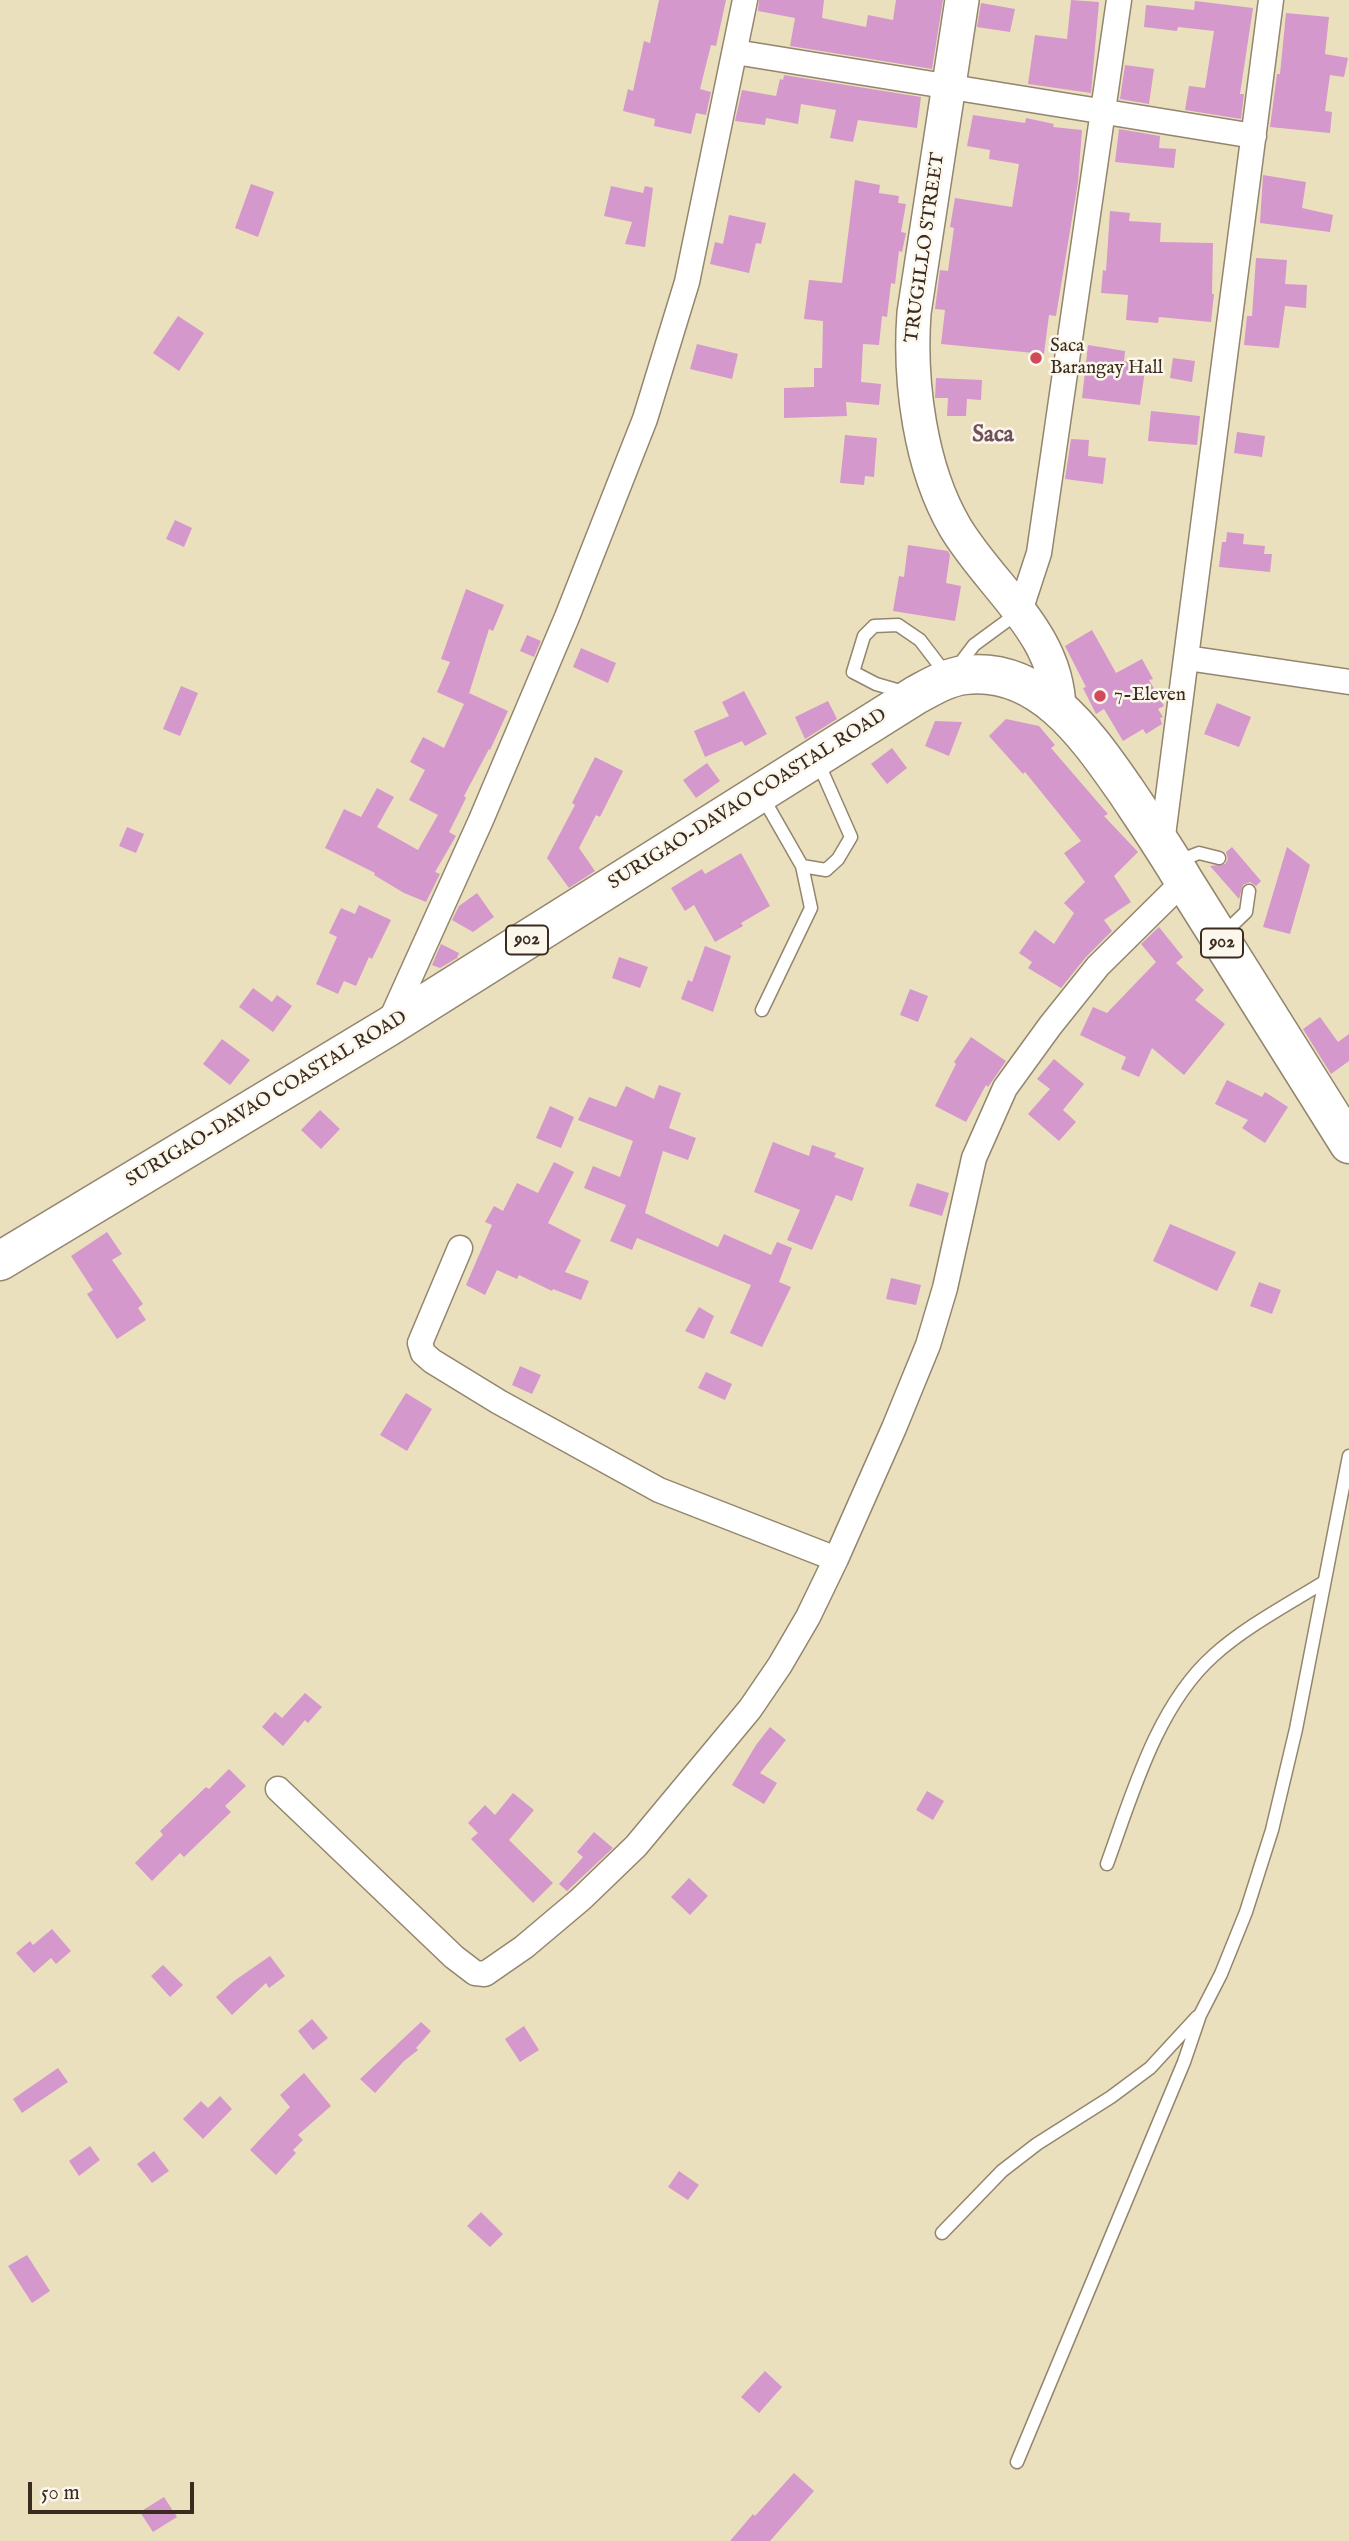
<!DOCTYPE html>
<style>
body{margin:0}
#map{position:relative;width:1349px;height:2541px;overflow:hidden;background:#ebe0bd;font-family:"IM FELL English",serif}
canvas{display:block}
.scale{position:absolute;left:28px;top:2482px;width:166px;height:32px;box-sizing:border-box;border:4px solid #3b2a1e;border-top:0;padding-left:9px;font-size:21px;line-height:24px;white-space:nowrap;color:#3b2a1e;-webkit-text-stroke:5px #fbf7ec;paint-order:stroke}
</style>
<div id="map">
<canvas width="1349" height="2541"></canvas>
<div class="scale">50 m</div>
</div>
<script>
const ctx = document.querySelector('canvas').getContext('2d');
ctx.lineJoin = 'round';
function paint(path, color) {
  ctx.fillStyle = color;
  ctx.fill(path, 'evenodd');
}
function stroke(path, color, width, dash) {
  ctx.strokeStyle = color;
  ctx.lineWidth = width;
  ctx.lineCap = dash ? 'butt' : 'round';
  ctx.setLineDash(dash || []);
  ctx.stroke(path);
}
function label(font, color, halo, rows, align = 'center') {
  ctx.font = font + ' "IM FELL English",serif';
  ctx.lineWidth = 5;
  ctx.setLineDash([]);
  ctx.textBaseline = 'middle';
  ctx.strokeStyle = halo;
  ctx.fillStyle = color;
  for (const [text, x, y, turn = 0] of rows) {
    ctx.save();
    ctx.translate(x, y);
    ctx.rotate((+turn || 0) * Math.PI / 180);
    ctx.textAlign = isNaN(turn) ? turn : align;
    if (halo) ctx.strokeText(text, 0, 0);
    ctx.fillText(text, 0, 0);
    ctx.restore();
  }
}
const building = new Path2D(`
 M659 0H726L716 46 711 45 700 89 711 92 706 115 696 113 691 134 654 126 655 119 623 111 628 89 633 91 644 41 650 43Z
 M759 0H824L822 18 866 27 868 15 893 20 896 0H943L932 69 790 46 795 18 758 11Z
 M1071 0 1099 2 1091 93 1028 84 1035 35 1067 39Z
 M1195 1 1253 8 1240 94H1244L1241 119 1185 110 1189 86 1205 88 1214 31 1178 27 1177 31 1144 27 1146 5 1194 10Z
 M981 3 1015 9 1010 32 977 27Z
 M1286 13 1329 17 1325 54 1348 58 1344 77 1330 75 1325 111 1332 112 1330 133 1270 127 1277 74H1280Z
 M1125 65 1154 69 1149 104 1120 99Z
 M784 75 921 97 917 128 858 120 853 142 830 138 836 110 801 104 798 124 766 118 765 125 735 121 742 90 776 96 780 79 783 80Z
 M973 115 1025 123 1026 118 1054 124 1053 127 1082 130 1078 182 1056 316 1049 315 1044 354 941 344 945 310 935 309 940 270 948 271 954 228 950 227 955 198 1012 207 1019 164 989 159 990 150 967 146Z
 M1119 129 1160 136 1159 148 1176 149 1174 168 1115 162Z
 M1263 175 1306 182 1302 208 1333 215 1330 232 1260 223Z
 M855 180 880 185 879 193 899 196 898 203 906 204 901 232 906 233 902 252 899 251 895 284 891 283 887 317 882 316 879 345 863 344 861 382 881 384 879 405 846 402 847 416 784 418V388L814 387V368H822L823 321 804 319 809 280 842 283Z
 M251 184 274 192 258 237 235 228Z
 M611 186 643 193 645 186 653 188 645 247 625 244 632 222 604 216Z
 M1110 211 1130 213 1129 221 1161 223 1160 242 1213 243 1212 294H1214L1211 322 1159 317 1158 323 1126 320 1128 295 1101 293 1103 270 1106 271Z
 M729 215 766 223 761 244 756 243 749 273 710 264 715 242 723 244Z
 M1256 258 1287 260 1285 284 1307 285 1306 308 1285 306 1279 348 1244 345 1247 316H1252Z
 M178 316 204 333 179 371 153 353Z
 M697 344 738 354 732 379 690 369Z
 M1088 345 1125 351 1124 361 1146 364 1140 405 1082 398Z
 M1173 358 1195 361 1192 382 1170 378Z
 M936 378 982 380 981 400 967 399 966 416H947L948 398H935Z
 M1151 411 1200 416 1197 445 1148 441Z
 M1237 432 1265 436 1262 457 1234 453Z
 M845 435 877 438 874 477 865 476 864 485 840 483Z
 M1071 439 1089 440 1088 456 1106 458 1103 484 1065 479Z
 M175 520 192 528 184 547 166 539Z
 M1227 532 1244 534 1243 544 1265 546 1264 554H1272L1270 572 1219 567 1222 542H1226Z
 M908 545 948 551 950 555 946 583 961 586 955 621 893 611 899 576 904 577Z
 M466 589 504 605 493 631 489 629 468 697 469 693 508 711 490 750 489 749 464 796 466 798 449 832 456 836 435 872 440 874 426 902 404 893 374 875 375 873 325 848 344 809 361 817 377 788 394 797 377 827 418 850 438 815 409 800 425 770 410 762 423 737 444 748 464 704 437 692 450 662 441 659Z
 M1092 630 1116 673 1142 659 1153 679 1149 680 1164 706 1158 709 1163 717 1160 718 1162 724 1146 734 1143 729 1123 741 1104 709 1096 714 1083 688 1086 687 1065 646Z
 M527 635 541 641 534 657 520 651Z
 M581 648 616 663 608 683 573 667Z
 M181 686 198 693 180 736 163 729Z
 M744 691 767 734 745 746 742 741 705 757 694 731 729 716 722 702Z
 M828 701 837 719 805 739 795 717Z
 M1217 703 1251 717 1239 747 1204 734Z
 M1006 719 1039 726 1055 745 1051 748 1108 814 1104 816 1138 852 1114 876 1131 902 1104 920 1112 931 1086 957 1061 988 1028 968 1032 962 1019 953 1035 930 1054 944 1074 913 1064 903 1085 882 1064 853 1081 841 1025 772 1023 774 989 736Z
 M935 721 962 722 949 756 925 746Z
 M892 748 907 768 887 784 871 764Z
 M595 757 623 771 600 817 596 815 579 848 595 871 569 888 547 858 575 805 572 803Z
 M707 763 720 781 696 798 683 780Z
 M127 827 144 834 136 853 119 846Z
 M1232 847 1261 881 1256 886 1250 882 1243 885 1239 899 1210 866 1225 864 1228 859 1226 852Z
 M1287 847 1310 865 1290 934 1263 927Z
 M741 853 770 906 741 923 743 926 715 942 694 905 685 911 671 888 702 869 705 874Z
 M477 893 494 917 473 932 452 920 459 906Z
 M359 905 391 920 372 959 369 957 356 986 344 981 338 994 316 984 337 937 329 933 341 908 355 914Z
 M1159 927 1183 957 1176 963 1204 990 1195 1000 1225 1024 1184 1075 1152 1048 1139 1077 1121 1069 1126 1057 1080 1035 1093 1007 1107 1013 1156 962 1141 944Z
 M441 944 459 953 457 958 440 968 432 965Z
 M705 946 731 956 713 1012 681 999 688 980 692 982Z
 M619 957 648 967 640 988 612 978Z
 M253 988 272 1002 277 995 292 1006 273 1032 239 1007Z
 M910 989 928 996 918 1022 900 1015Z
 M1320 1017 1338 1042 1349 1034V1061L1331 1074 1303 1029Z
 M971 1037 1006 1061 988 1087 986 1085 966 1122 935 1106 956 1064 954 1062Z
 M222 1039 250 1060 230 1085 203 1064Z
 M1054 1059 1084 1084 1063 1110 1076 1122 1059 1141 1028 1114 1050 1089 1037 1079Z
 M1227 1080 1262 1097 1265 1092 1288 1107 1265 1143 1242 1128 1248 1120 1215 1104Z
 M659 1085 681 1093 669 1128 696 1138 688 1160 663 1151 645 1213 718 1247 724 1234 771 1255 777 1242 792 1248 779 1282 791 1287 762 1347 730 1333 751 1285 637 1238 632 1250 610 1241 626 1205 584 1188 593 1166 620 1177 633 1141 578 1120 589 1097 616 1107 626 1086 654 1099Z
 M550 1106 574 1117 561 1148 536 1138Z
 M320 1110 340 1129 321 1149 301 1130Z
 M773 1142 809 1156 812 1145 836 1153 834 1157 864 1168 852 1201 836 1195 812 1250 787 1240 800 1210 754 1192Z
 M554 1162 574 1172 548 1223 581 1240 565 1272 589 1281 581 1300 553 1289 552 1291 519 1275 517 1279 497 1270 485 1295 466 1285 492 1225 485 1222 494 1206 503 1211 517 1183 538 1193Z
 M917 1183 949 1193 942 1216 909 1206Z
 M1170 1224 1236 1252 1217 1291 1153 1261Z
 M107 1232 122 1254 112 1260 143 1304 138 1308 146 1320 117 1339 87 1294 93 1290 71 1256Z
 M891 1278 921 1285 916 1305 886 1299Z
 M1259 1282 1281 1290 1272 1314 1250 1306Z
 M699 1307 714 1316 704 1339 685 1331Z
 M520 1366 541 1375 532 1394 512 1385Z
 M706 1372 732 1384 725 1400 698 1388Z
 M406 1393 432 1409 407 1451 380 1435Z
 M305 1693 322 1707 308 1723 305 1720 283 1746 262 1727 275 1712 282 1718Z
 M770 1727 786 1740 760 1773 777 1783 764 1804 732 1785 756 1745Z
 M229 1769 246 1786 225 1806 231 1812 184 1857 180 1853 152 1881 135 1863 163 1835 160 1831 206 1787 209 1789Z
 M927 1791 944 1801 933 1820 916 1810Z
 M513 1793 534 1810 509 1840 553 1883 533 1903 471 1839 478 1833 468 1823 485 1805 495 1815Z
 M594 1832 613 1848 567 1891 559 1884 583 1857 577 1852Z
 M689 1878 708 1896 690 1915 671 1897Z
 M52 1929 71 1951 56 1964 51 1958 34 1973 16 1953 30 1941 33 1945Z
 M270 1956 285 1976 269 1988 266 1983 232 2015 216 1997 234 1981Z
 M163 1965 183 1985 170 1997 151 1976Z
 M312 2019 328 2038 313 2050 298 2031Z
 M421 2022 431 2031 416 2048 418 2050 404 2061 375 2093 360 2079Z
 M524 2026 539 2050 520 2062 505 2039Z
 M58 2068 68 2082 22 2113 13 2099Z
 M304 2073 331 2106 298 2135 303 2140 293 2150 296 2153 276 2175 250 2150 290 2107 280 2095Z
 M220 2096 232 2109 203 2139 183 2119 201 2101 208 2108Z
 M90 2146 100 2160 79 2176 69 2161Z
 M154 2151 169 2171 152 2183 137 2164Z
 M679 2171 699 2185 688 2200 668 2187Z
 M481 2212 503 2234 490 2247 467 2226Z
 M27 2255 50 2291 32 2303 8 2266Z
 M765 2371 782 2387 759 2413 741 2397Z
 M794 2473 814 2491 770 2541H730L753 2514 755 2516Z
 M164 2497 177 2517 153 2532 140 2512Z`);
const lane = new Path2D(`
 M907 693 876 684 853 672 864 636 874 626 898 625 920 640 949 678 974 645 1019 612
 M762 796 802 866 811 908 762 1010
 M1176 862 1199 853 1219 858
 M802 866 826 870 838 859 851 837 817 760
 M1222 935 1246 912 1249 891
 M1107 1864C1132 1795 1157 1706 1213 1656 1245 1627 1287 1605 1324 1582
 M942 2233 1002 2171 1037 2144 1111 2097 1150 2068 1197 2017
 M1017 2462 1184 2062 1200 2015 1221 1974 1246 1912 1272 1830 1296 1729 1349 1456`);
const street = new Path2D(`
 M735 52 1254 136
 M1020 611 1039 553 1119 0
 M1187 658 1349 682
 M1162 843 1271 0
 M388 1026 481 820 567 617 645 419 687 282 745 0
 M460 1248 420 1343 423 1353 432 1361 499 1402 659 1490 836 1559
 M278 1789 454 1957 475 1973 485 1974 524 1947 581 1899 636 1846 750 1709 780 1665 808 1617 836 1559 894 1428 928 1345 945 1288 974 1158 1005 1088 1050 1026 1098 966 1184 881`);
const secondary = new Path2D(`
 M962 0 914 313C909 381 920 467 955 527 992 589 1058 632 1059 710`);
const highway = new Path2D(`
 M0 1261 388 1027 916 695C931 687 947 677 965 675 1041 666 1088 737 1126 791 1146 821 1166 850 1184 881L1349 1144`);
const markers = [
 [1036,358,7,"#d1495b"],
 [1100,696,7,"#d1495b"]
];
const shields = [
 [527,940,42],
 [1222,943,42]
];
const shieldNames = [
 ["902",527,940],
 ["902",1222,943]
];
const streetNames = [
 ["TRUGILLO STREET",926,248,-82],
 ["SURIGAO-DAVAO COASTAL ROAD",748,800,-32],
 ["SURIGAO-DAVAO COASTAL ROAD",267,1100,-31]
];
const poiNames = [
 ["Saca",1050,347],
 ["Barangay Hall",1050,369],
 ["7-Eleven",1114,696]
];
const quarterNames = [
 ["Saca",993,436]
];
paint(building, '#d498cc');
stroke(lane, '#93856e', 15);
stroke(street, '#93856e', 27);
stroke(secondary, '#93856e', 36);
stroke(highway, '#93856e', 41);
stroke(lane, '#fff', 12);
stroke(street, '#fff', 24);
stroke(secondary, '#fff', 33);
stroke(highway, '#fff', 38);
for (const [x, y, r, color] of markers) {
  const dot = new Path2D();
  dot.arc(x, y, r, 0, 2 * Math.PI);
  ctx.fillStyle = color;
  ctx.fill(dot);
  stroke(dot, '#fbf7ec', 2.5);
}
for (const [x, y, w] of shields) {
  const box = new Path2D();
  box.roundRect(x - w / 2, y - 14.5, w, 29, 5);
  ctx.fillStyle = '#fbf7ec';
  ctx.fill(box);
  stroke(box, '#3b2a1e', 2);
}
label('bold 18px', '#3b2a1e', null, shieldNames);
label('19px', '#3b2a1e', '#fbf7ec', streetNames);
label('19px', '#3b2a1e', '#fbf7ec', poiNames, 'left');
label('bold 23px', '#71505b', '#fbf7ec', quarterNames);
</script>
